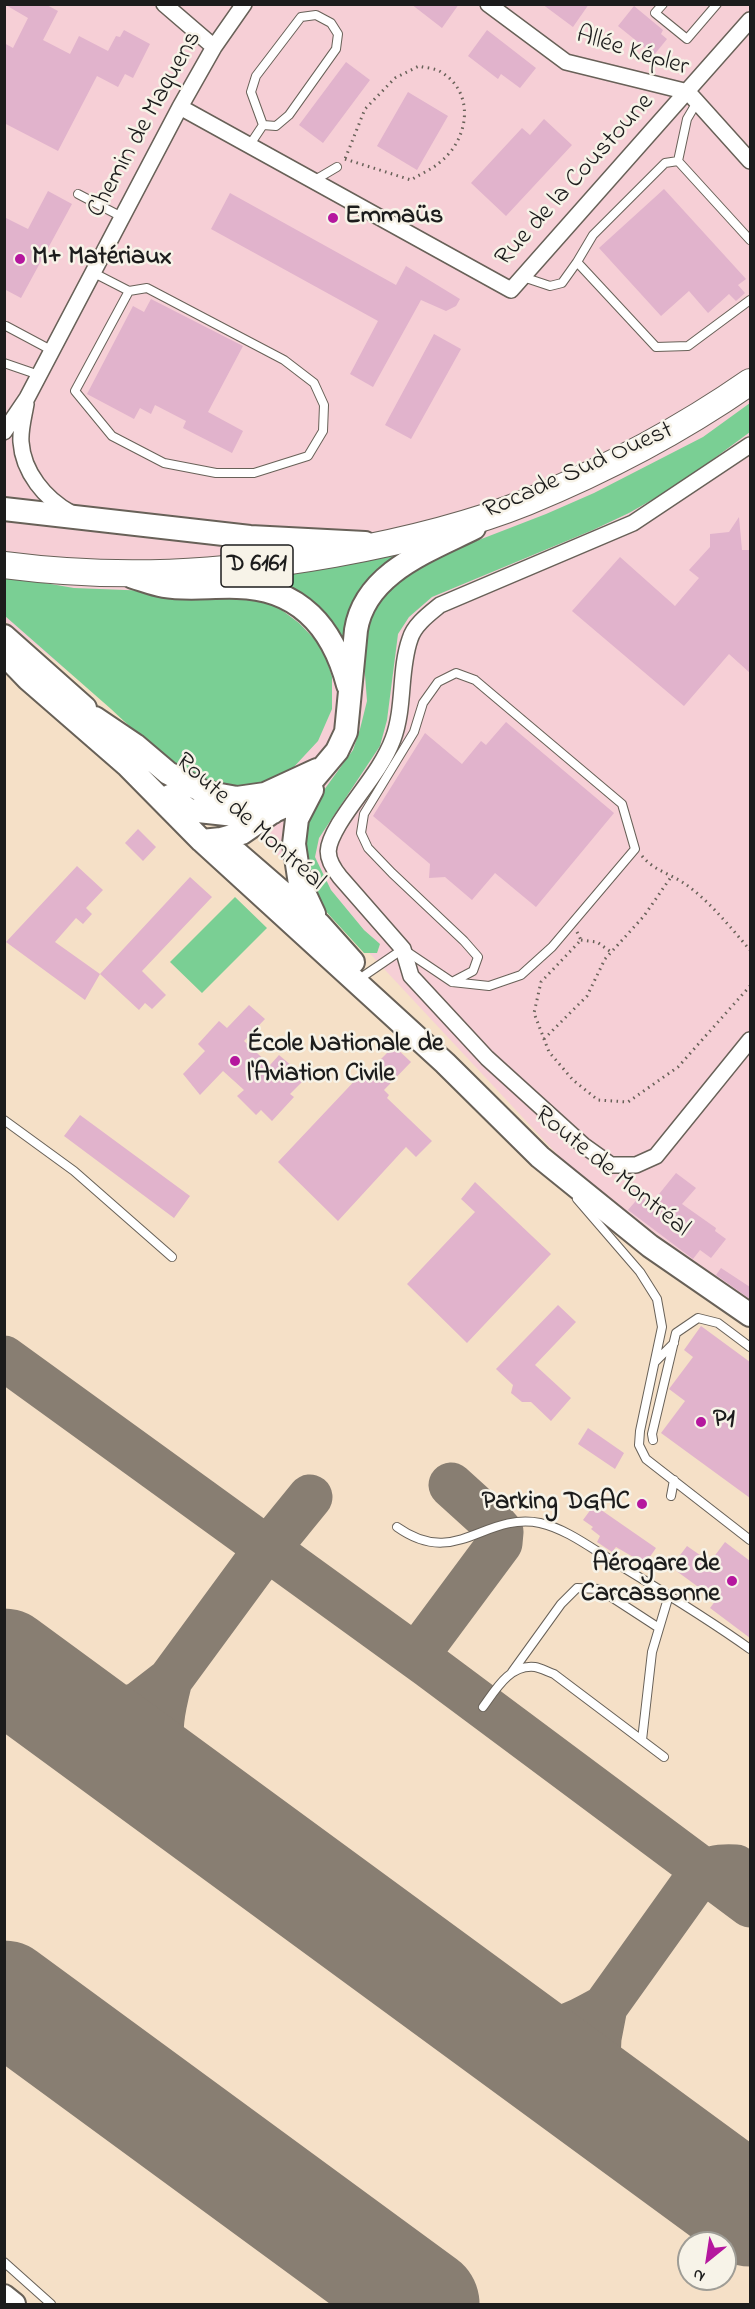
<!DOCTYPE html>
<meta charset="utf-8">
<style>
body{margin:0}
#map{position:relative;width:755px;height:2309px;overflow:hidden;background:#f5e0c7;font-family:"Indie Flower",sans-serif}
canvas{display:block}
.frame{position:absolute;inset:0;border:6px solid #1c1c1c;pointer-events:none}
.north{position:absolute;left:677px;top:2231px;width:60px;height:60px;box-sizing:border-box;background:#f7f3e8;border:2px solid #9f9d96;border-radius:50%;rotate:210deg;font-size:16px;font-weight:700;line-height:24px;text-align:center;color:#1c1c1c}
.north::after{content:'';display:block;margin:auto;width:21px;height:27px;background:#b5179e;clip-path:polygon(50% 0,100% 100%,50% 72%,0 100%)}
</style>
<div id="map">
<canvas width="755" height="2309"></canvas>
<div class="frame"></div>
<div class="north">N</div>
</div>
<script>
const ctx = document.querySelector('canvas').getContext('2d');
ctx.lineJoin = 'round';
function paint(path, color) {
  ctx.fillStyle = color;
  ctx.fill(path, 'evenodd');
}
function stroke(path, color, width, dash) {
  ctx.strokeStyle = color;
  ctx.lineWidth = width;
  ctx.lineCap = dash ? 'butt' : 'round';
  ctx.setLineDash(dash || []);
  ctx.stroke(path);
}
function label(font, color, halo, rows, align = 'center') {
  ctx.font = font + ' "Indie Flower",sans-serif';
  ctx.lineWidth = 5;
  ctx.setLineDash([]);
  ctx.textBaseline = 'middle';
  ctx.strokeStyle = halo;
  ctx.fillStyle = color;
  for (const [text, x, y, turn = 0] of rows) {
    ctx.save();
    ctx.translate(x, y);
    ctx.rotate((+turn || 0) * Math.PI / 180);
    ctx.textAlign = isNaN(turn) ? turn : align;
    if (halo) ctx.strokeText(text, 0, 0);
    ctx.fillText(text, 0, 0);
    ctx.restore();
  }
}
const built = new Path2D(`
 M4 5H750V1327L666 1271 219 792 5 621Z`);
const green = new Path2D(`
 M750 403V432L678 485 629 513 593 530 432 597 409 617 398 634 387 720 380 746 319 838 315 857 331 890 364 930 380 944 377 953H364L320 905 301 865 306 822 324 790 353 750 360 729 367 701 363 649 373 604 393 583 422 562 546 514 594 493 703 437Z
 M403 548V554L341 643 249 576Z
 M4 576 74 588 229 594 271 602 299 623 323 648 332 677V709L318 741 291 770 258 788H224L189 776 170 764 111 709 5 616Z
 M235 897 267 928 202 993 170 962Z`);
const taxiway = new Path2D(`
 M4 1358 428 1665 750 1905
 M428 1665 423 1653 425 1644 500 1543 501 1532 494 1524 451 1485
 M170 1680C164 1704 156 1734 166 1758 173 1776 189 1793 200 1808
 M52 1699 80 1709 105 1713 124 1710 139 1704 170 1680 253 1567 310 1497
 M496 2024C549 2035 557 2034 605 2007
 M626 2120 607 2094 601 2077 598 2059 599 2038 605 2007 690 1888C707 1869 710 1866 736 1867`);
const runway = new Path2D(`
 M4 1664 750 2211
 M4 1996 424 2304`);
const building = new Path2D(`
 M4 4H45L58 11 43 40 70 54 79 36 108 51 116 36 120 37 124 30 150 44 133 78 125 74 118 87 97 76 58 151 4 123V43L13 48 28 18Z
 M411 4H459L442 28Z
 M542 4H589L573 27Z
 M634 6 663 30 661 34 667 39 654 55 618 26Z
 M487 30 536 68 520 88 501 74 498 79 468 56Z
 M346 62 370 80 323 143 299 125Z
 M408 92 448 116 417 170 377 146Z
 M544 119 572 145 506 216 471 183 522 128 530 135Z
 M664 189 746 279 738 285 745 293 736 301 729 294 708 313 689 291 661 316 599 248Z
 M48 191 72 204 21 298 4 289V217L28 229Z
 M230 193 396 285 406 266 460 299 456 306 446 311 421 300 373 387 350 374 378 321 211 229Z
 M151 299 243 346 208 412 243 431 232 453 183 428 186 421 155 405 151 414 140 408 134 419 87 394 133 306 144 312Z
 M434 334 461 349 411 439 385 425Z
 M739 517 742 550H749L750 566V673L729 654 684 706 572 611 620 557 675 606 699 578 689 570 710 547V534L729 532Z
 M506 722 614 813 536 907 495 873 472 900 445 877 429 878 430 864 373 816 425 733 462 764 481 741 486 745Z
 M138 829 156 847 143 861 125 843Z
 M77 866 103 890 86 908 92 914 83 924 76 918 55 942 100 974 85 1000 6 942Z
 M190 877 212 897 142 971 166 995 152 1009 145 1003 139 1010 100 974Z
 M249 1005 265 1019 244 1041 270 1065 279 1055 306 1078 290 1094 294 1097 272 1121 261 1110 256 1115 237 1096 244 1090 223 1071 200 1095 183 1074 205 1051 198 1044 219 1021 227 1028Z
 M394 1046 411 1062 384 1090 389 1095 387 1098 432 1141 416 1157 406 1147 338 1221 278 1162 361 1074 364 1076Z
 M80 1115 190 1196 174 1218 64 1136Z
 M676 1173 696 1188 682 1204 716 1228 715 1231 726 1239 711 1258 700 1250 693 1259 628 1210 640 1196 651 1204Z
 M475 1182 551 1254 467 1343 407 1284 475 1212 461 1199Z
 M721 1268 750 1287V1299L716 1275Z
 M558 1305 576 1322 535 1365 571 1398 551 1421 531 1402H522L511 1393 513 1385 496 1369Z
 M701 1326 750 1362V1498L661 1433 685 1401 669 1389 693 1357 684 1350Z
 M588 1428 624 1453 615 1469 578 1444Z
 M594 1505 656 1548 645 1564 616 1547 612 1552 597 1542 600 1536 591 1529 593 1527 583 1520Z
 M725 1542 750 1561V1638L710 1608 716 1600 671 1567 687 1546 710 1562Z`);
const path = new Path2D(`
 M345 159 411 180C420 174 431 170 439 163 469 140 476 93 441 72 435 68 426 68 419 66L395 78 365 109 345 159
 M642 856C654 871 674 875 688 886 712 904 731 928 750 950
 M577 932 581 940 541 982 534 1013 549 1052 573 1080 598 1100 628 1102 678 1067 750 986
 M581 940 597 942 611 952
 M544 1039 587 996 605 959 644 916 671 877`);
const service = new Path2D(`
 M663 4 655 13 687 39 717 4
 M249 146 263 125 251 92 256 76 301 17 316 15 331 23 338 34 336 49 289 115 276 126 263 125
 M678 161 665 163 593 235 577 262 656 347 688 346 750 300
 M678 161 750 240
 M678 161 687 119 697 102
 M315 180 337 167
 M78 194 122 217
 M92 272 129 291 147 288 284 360 314 383 324 405 323 431 308 456 254 473H216L164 463 112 436 75 391 129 291
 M523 277 550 286 562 283 577 262
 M6 326 51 350
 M4 363 39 375
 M365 975 403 949 452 982 489 986 521 975 552 947 635 849 622 804 475 680 456 673 438 682 423 703 414 732 364 814 361 833 368 848 392 873 464 941 478 957 473 971 452 982
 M4 1120 74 1171 172 1257
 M577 1199 640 1272 657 1299 662 1327 640 1431 639 1445 646 1459 750 1540
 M655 1362 674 1343
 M653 1440 652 1434 676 1333 698 1318 718 1323 750 1347
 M671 1496 674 1480
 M397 1527C456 1569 484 1512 540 1523 567 1529 592 1549 616 1563 662 1591 707 1618 750 1649
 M512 1672 561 1604 577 1588 599 1589 659 1628
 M483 1707C496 1689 510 1664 535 1667 541 1668 548 1672 554 1674L664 1757
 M642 1740 652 1652 669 1595
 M4 2262 51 2304`);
const minor = new Path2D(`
 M164 4 214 47
 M488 4 566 62 688 92 750 161
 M180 107 511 290 750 20
 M26 404C24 416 20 430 21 442 23 472 45 499 71 513
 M4 432 27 398 180 107 214 47 244 4
 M750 445 633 523 440 605C429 614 414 625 410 639 399 670 405 707 393 739 382 769 356 796 339 824 326 846 323 856 340 877L403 949 411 976 487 1058 583 1145 611 1165H636L656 1156 750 1040`);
const secondary = new Path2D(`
 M4 509 250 537 365 543
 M133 577C143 580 153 584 164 586 187 590 214 586 237 587 300 588 333 628 348 685
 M4 636 85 708
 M4 654 28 679 128 766 202 841 445 1063 540 1157 650 1246 750 1315
 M95 718 135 745 168 773 204 792 237 798 265 794 317 770
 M312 790 297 819 294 844 300 884 314 914
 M170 796 189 810 235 815 273 812
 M202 841 221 839 242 833 274 811 290 804 300 795 337 751 346 732 356 630C365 573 428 551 474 528
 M237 853 319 924 353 962
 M4 2296 14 2304`);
const primary = new Path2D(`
 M4 565C120 580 220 574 334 554 400 542 465 527 527 502 605 470 681 430 750 382`);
const markers = [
 [333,218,6,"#b5179e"],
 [20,259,6,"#b5179e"],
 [235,1061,6,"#b5179e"],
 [701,1422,6,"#b5179e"],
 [642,1504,6,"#b5179e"],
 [732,1581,6,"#b5179e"]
];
const shields = [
 [257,566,72]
];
const shieldNames = [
 ["D 6161",257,566]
];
const streetNames = [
 ["Allée Képler",632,53,17],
 ["Chemin de Maquens",146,125,-61],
 ["Rue de la Coustoune",576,181,-48],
 ["Rocade Sud Ouest",579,472,-24],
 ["Route de Montréal",249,823,42],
 ["Route de Montréal",611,1173,39]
];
const poiNames = [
 ["Emmaüs",345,218],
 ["M+ Matériaux",32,259],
 ["École Nationale de",247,1046],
 ["l'Aviation Civile",247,1076],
 ["P1",713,1422],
 ["Parking DGAC",630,1504,"right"],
 ["Aérogare de",720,1566,"right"],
 ["Carcassonne",720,1596,"right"]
];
paint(built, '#f6cfd6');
paint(green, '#7acf94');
stroke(taxiway, '#887e72', 45);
stroke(runway, '#887e72', 111);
paint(building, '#e1b3cc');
stroke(service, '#686158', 10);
stroke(minor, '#686158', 18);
stroke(secondary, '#686158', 26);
stroke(primary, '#686158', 28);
stroke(path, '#686158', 3, [1.5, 4.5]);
stroke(service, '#fff', 8);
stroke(minor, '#fff', 15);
stroke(secondary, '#fff', 22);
stroke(primary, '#fff', 26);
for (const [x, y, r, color] of markers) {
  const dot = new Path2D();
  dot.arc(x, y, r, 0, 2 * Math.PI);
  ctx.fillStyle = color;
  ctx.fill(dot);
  stroke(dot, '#f7f3e8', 2);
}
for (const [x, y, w] of shields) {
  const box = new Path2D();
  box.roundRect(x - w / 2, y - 21, w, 42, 4.5);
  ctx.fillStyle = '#f7f3e8';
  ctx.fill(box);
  stroke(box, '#1c1c1c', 1.5);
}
label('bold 24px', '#1c1c1c', null, shieldNames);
label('26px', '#1c1c1c', '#f7f3e8', streetNames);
label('bold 26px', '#1c1c1c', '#f7f3e8', poiNames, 'left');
</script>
